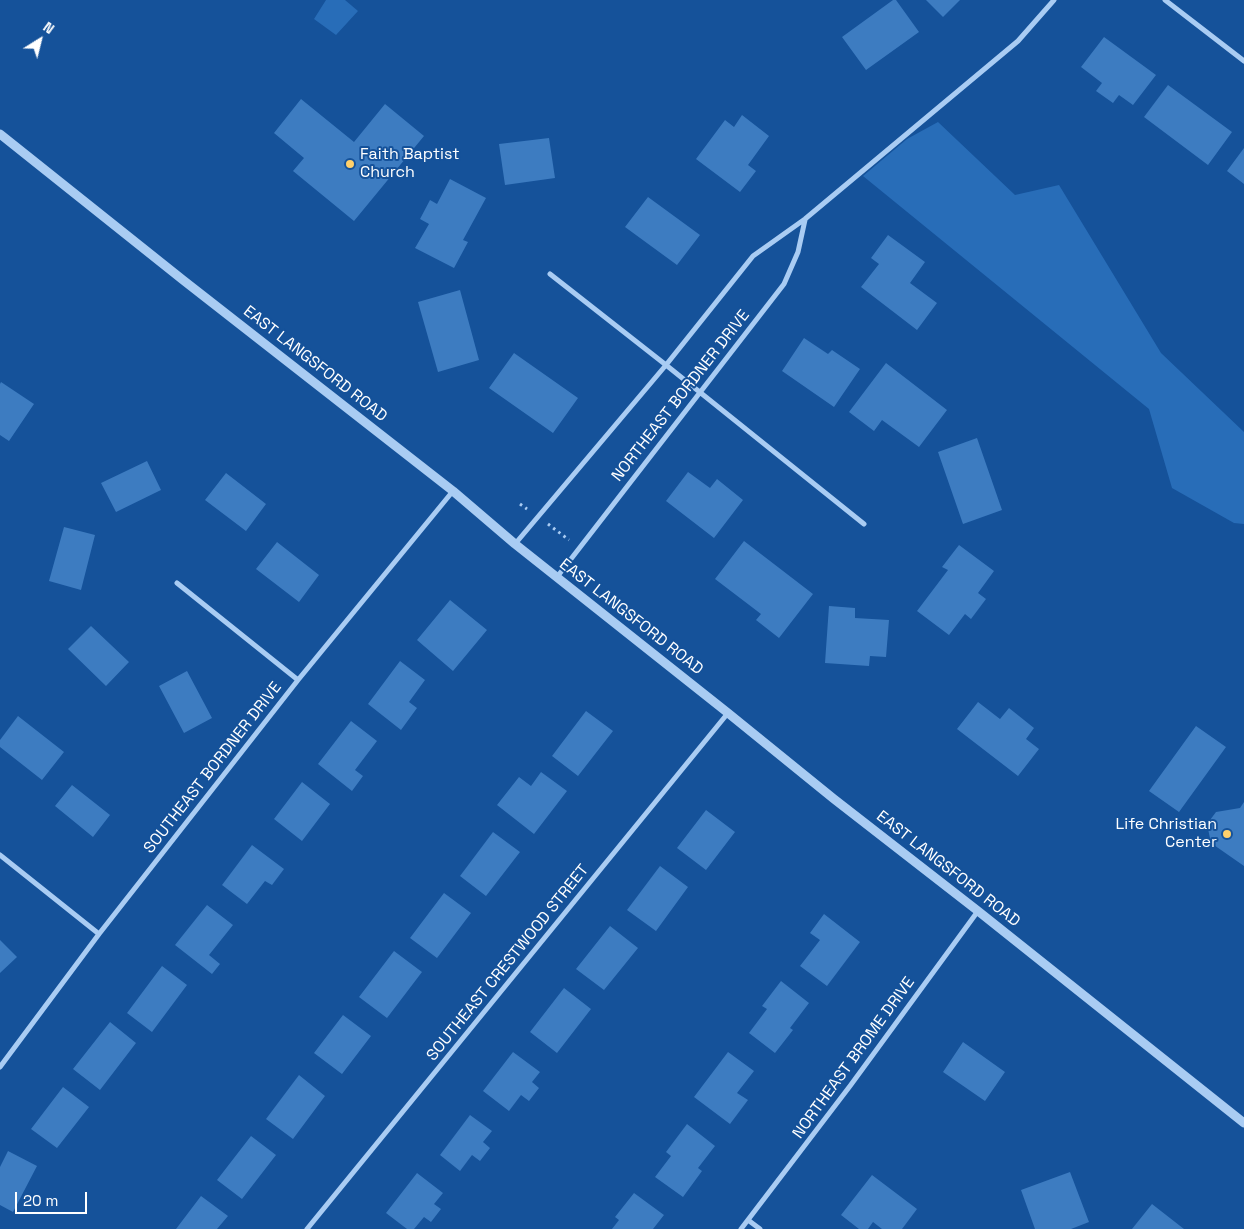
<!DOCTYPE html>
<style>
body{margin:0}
#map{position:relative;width:1244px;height:1229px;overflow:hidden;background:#15529a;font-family:"Space Grotesk",sans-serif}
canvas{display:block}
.north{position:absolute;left:15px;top:15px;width:50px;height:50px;-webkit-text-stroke:4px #15529a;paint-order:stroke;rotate:36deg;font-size:14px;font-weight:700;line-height:20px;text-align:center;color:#fff}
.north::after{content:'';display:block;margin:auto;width:18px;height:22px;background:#fff;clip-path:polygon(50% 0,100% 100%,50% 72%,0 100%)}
.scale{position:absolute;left:15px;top:1192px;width:72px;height:22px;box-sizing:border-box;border:2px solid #fff;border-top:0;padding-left:6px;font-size:15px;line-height:18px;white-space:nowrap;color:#fff;-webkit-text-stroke:4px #15529a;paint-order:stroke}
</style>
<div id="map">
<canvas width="1244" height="1229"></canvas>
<div class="north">N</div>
<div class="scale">20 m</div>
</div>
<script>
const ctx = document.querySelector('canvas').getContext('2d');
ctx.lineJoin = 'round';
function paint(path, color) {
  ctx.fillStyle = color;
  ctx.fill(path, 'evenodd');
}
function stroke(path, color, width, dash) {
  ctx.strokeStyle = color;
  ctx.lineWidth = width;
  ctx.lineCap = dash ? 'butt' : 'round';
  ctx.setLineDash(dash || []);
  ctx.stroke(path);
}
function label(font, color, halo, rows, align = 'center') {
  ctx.font = font + ' "Space Grotesk",sans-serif';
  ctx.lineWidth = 4;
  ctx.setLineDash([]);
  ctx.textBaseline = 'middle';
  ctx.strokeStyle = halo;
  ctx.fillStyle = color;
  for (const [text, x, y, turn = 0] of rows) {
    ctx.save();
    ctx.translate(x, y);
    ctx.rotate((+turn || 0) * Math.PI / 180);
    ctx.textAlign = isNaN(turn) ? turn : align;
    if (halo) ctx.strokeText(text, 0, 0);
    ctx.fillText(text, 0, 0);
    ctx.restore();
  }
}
const green = new Path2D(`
 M326 0H345L358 11 336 35 314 19Z
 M938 122 1015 195 1059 185 1161 353 1244 432V524L1234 523 1172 488 1149 409 863 176 907 139Z`);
const building = new Path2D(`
 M893 0H896L919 32 866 70 842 37Z
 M926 0H960L943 17Z
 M1104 37 1156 75 1133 105 1119 95 1113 103 1096 91 1102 83 1081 67Z
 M1168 85 1232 132 1208 165 1144 117Z
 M301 99 354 142 385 104 424 136 354 221 293 171 304 158 274 133Z
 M742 115 769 136 748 165 756 171 740 192 696 159 725 120 734 127Z
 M549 138 555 178 505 185 499 144Z
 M1244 148V184L1227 171Z
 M450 179 486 198 463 240 468 242 454 268 415 248 429 224 420 219 430 200 437 204Z
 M648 197 700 235 677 265 625 227Z
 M888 235 925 262 910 283 937 303 917 330 861 287 879 264 871 258Z
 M460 290 479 360 438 372 418 302Z
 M804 338 828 354 832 350 860 369 834 407 782 371Z
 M514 353 578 398 553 433 489 388Z
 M886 363 947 410 919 447 882 420 874 431 849 412Z
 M1 382 34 404 9 441 0 435V384Z
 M977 438 1002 510 963 524 938 452Z
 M147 461 161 490 116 512 101 483Z
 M688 472 710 488 717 479 743 500 714 538 666 501Z
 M226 473 266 504 246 531 205 500Z
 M64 527 95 535 81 590 49 581Z
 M744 541 813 594 779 638 756 620 761 614 715 579Z
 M277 542 319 575 299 602 256 569Z
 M959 545 994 571 978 593 986 599 971 619 965 614 949 635 917 611 948 570 942 567Z
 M450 600 487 630 453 671 417 640Z
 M829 606 855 608V618L889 620 886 657 870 656 869 666 825 663Z
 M91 626 129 662 106 686 68 649Z
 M400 661 425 680 409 702 417 708 401 730 368 704Z
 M187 671 212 718 184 733 159 686Z
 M978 702 1000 719 1009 708 1034 728 1026 739 1039 749 1018 776 957 729Z
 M586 711 613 731 578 776 552 756Z
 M18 716 64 752 42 780 0 747V740Z
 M351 721 377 741 355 770 363 776 352 791 318 764Z
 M1196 726 1226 747 1179 812 1149 791Z
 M541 772 567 791 534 834 497 805 519 777 531 786Z
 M302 782 330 804 302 841 274 819Z
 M72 785 110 815 93 837 55 806Z
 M1244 802V866L1211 843 1207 824 1216 812 1240 808Z
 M706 810 735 832 706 870 677 848Z
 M493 832 520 852 486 896 460 876Z
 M252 845 284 869 272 885 265 881 247 904 222 885Z
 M660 866 688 887 656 931 627 910Z
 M444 893 471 913 437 958 410 938Z
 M207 905 233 925 209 955 220 964 212 974 175 945Z
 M824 914 860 942 827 986 800 966 820 940 810 933Z
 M610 926 638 948 604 990 576 969Z
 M0 940 17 957 0 973Z
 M394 951 422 972 387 1018 359 997Z
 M162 966 187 985 152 1032 127 1013Z
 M781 981 809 1003 790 1028 793 1030 775 1053 749 1033 767 1009 762 1006Z
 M564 988 591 1009 557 1053 530 1032Z
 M343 1015 371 1036 342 1074 314 1053Z
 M110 1022 136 1043 100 1090 73 1069Z
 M963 1042 1005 1072 985 1101 943 1072Z
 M513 1052 540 1072 532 1082 539 1088 529 1101 521 1095 509 1111 483 1091Z
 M728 1052 754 1071 737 1093 748 1100 730 1124 694 1097Z
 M299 1075 325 1096 293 1139 266 1119Z
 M63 1087 89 1107 57 1148 31 1129Z
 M470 1115 492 1131 483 1142 490 1148 480 1161 472 1155 460 1171 440 1155Z
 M687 1124 715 1146 698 1168 702 1171 683 1197 655 1177 671 1156 666 1152Z
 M251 1136 276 1155 242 1199 217 1180Z
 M8 1151 37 1166 13 1212 0 1205V1167Z
 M1070 1172 1089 1222 1071 1229H1035L1021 1190Z
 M417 1173 443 1193 434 1204 441 1209 431 1222 424 1217 414 1229H407L386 1213Z
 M872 1175 917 1209 902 1229H882L873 1222 868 1229H859L841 1215Z
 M634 1193 664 1215 653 1229H612L619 1220 615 1217Z
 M201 1196 228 1216 217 1229H176Z
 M1152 1204 1184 1229H1132Z`);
const path = new Path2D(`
 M520 504 527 509
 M548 524 569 540`);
const minor = new Path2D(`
 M1165 0 1244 61
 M550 274 666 365 864 524
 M515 544 666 365 753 256 805 219 1018 41 1054 0
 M557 577 784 284 798 252 805 220
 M177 583 298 680
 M0 855 99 934
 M0 1067 99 934 298 680 453 491
 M748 1220 760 1229
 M307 1229 728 713
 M741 1229 850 1086 978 911`);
const tertiary = new Path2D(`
 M0 134 183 280 453 491 515 544 728 713 834 799 978 911 1244 1123`);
const markers = [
 [350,164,5,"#ffd06b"],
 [1227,834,5,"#ffd06b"]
];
const poiNames = [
 ["Faith Baptist",360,155],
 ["Church",360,173],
 ["Life Christian",1217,825,"right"],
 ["Center",1217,843,"right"]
];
const streetNames = [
 ["EAST LANGSFORD ROAD",315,364,38],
 ["NORTHEAST BORDNER DRIVE",681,396,-52],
 ["EAST LANGSFORD ROAD",631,617,38],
 ["SOUTHEAST BORDNER DRIVE",213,768,-52],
 ["EAST LANGSFORD ROAD",948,869,38],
 ["SOUTHEAST CRESTWOOD STREET",508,963,-51],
 ["NORTHEAST BROME DRIVE",854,1058,-54]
];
paint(green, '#286db8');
paint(building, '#3d7cc1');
stroke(path, '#a9ccf3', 3, [2.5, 4]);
stroke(minor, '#a9ccf3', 5);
stroke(tertiary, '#a9ccf3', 9);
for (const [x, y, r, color] of markers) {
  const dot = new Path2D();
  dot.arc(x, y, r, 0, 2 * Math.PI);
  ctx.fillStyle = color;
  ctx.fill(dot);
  stroke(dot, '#15529a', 2);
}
label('16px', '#fff', '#15529a', poiNames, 'left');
label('16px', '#fff', '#15529a', streetNames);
</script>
